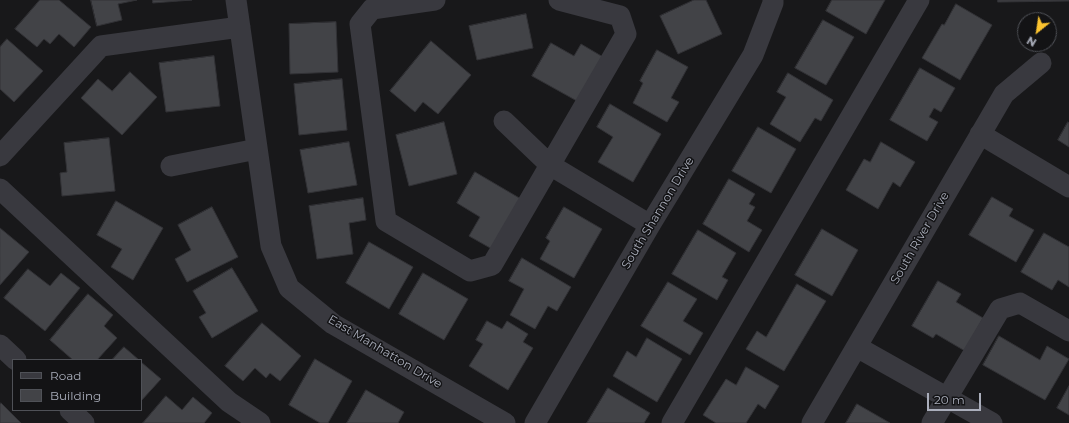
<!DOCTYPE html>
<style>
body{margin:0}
#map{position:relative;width:1069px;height:423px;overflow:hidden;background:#18181a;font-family:Montserrat,sans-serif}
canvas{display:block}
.legend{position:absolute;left:12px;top:359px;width:130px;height:52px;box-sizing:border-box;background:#131315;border:1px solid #4f5157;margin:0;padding:5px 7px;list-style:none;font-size:12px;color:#aaaebb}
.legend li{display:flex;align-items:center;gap:8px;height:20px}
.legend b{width:20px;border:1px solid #4f5157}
.north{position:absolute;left:1017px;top:12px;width:40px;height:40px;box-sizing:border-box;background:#131315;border:1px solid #4f5157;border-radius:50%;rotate:210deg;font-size:11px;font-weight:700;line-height:16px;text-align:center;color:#aaaebb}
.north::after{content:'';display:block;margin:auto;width:14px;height:18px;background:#fbc32f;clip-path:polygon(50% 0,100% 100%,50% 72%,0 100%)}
.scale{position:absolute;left:927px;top:393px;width:54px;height:18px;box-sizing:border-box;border:2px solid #aaaebb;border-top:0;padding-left:5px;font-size:12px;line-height:14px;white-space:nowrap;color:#aaaebb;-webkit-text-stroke:3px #131315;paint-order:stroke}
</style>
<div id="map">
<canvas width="1069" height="423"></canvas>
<ul class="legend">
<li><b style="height:5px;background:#39393f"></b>Road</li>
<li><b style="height:11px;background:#424347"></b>Building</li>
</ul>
<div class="north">N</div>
<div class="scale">20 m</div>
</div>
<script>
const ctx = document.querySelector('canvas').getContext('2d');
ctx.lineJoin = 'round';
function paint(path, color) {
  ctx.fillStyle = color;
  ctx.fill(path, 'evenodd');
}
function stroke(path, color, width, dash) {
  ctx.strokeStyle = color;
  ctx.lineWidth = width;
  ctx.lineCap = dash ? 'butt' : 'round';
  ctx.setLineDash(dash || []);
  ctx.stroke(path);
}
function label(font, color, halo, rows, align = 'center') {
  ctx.font = font + ' Montserrat,sans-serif';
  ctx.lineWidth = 3;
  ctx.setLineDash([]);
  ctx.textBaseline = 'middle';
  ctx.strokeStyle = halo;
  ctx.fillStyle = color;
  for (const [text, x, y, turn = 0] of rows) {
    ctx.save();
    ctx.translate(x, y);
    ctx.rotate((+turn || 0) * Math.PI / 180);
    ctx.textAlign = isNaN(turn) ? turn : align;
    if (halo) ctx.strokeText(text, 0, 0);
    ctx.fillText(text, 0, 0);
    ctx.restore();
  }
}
const building = new Path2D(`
 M40 0H59L91 27 74 47 59 34 50 44 44 39 37 47 15 29Z
 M91 0H137L118 4 122 20 97 26Z
 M153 0H192L153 3Z
 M694 0H706L722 34 678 54 660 16Z
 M832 0H885L866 34 826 11Z
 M998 0H1069V1L998 2Z
 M956 4 992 25 960 80 922 58 942 24 944 25Z
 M526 14 533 48 477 60 469 26Z
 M823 20 854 37 826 85 795 68Z
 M336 22 338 72 290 74 289 24Z
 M7 39 43 71 14 102 0 89V47Z
 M431 41 471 75 438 114 423 102 415 112 390 91Z
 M551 43 574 56 581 44 603 57 577 101 532 76Z
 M657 50 688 67 671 98 679 102 667 122 633 103 643 83 640 81Z
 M214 56 220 106 166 112 159 63Z
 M920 68 955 88 941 112 934 108 929 117 938 122 927 141 890 120Z
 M130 72 157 97 122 135 81 98 98 79 112 91Z
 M788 73 833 100 821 121 815 118 800 142 770 124 786 97 777 92Z
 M342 79 347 130 299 135 294 84Z
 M610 104 661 134 633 182 598 162 613 137 597 127Z
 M444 122 457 174 409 186 396 135Z
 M1068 122 1069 123V147L1058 140Z
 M758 127 796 149 771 193 732 171Z
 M109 138 115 191 62 196 60 173 67 172 64 143Z
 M349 142 357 185 308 193 300 150Z
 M881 142 915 162 900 187 893 182 878 209 846 190 864 159 870 162Z
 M475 172 521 199 492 249 469 236 480 217 457 203Z
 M729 179 755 194 749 204 755 207 747 221 762 230 749 252 703 224Z
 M992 197 1013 209 1009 216 1034 230 1016 262 969 235Z
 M363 198 366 220 349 223 353 254 317 259 309 206Z
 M116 201 163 228 133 280 111 267 122 249 97 235Z
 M212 207 238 257 187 282 175 259 191 250 178 225Z
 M564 207 602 229 574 278 540 259 550 241 546 238Z
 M0 228 29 252 0 285Z
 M822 229 858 250 832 296 795 275Z
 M698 230 736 253 722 277 728 280 717 300 672 274Z
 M1044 233 1069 247V287L1058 280 1052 290 1021 272Z
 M369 242 413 267 389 309 346 283Z
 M522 258 571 287 557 311 548 306 535 329 510 315 524 289 509 281Z
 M232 268 258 311 212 338 199 317 206 313 193 291Z
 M28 269 50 286 61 273 80 288 45 331 4 298Z
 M423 273 468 299 444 340 399 314Z
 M938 281 961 294 956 302 983 318 965 351 936 334 933 338 912 326Z
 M668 282 697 299 683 321 703 333 690 355 641 326Z
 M797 284 826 301 784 371 746 349 757 331 766 337Z
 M88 294 113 315 104 326 117 338 97 360H73L50 340Z
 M487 321 502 329 507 321 528 334 523 342 533 348 508 390 469 366 483 344 476 340Z
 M262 323 301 356 280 381 270 373 266 378 255 368 243 381 225 366Z
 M999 336 1040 360 1047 346 1069 359 1045 400 983 365Z
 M647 338 682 359 657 402 613 376 627 351 636 357Z
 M124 347 139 360H112Z
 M315 359 352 381 328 423H320L289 405Z
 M141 362 161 379 141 401Z
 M746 367 779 386 765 409 758 404 746 423H716L703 415 726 379 736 385Z
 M1069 386V415L1057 408Z
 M608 388 650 413 644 423H587Z
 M366 390 404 412 398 423H347Z
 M166 396 182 410 193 397 212 413 204 423H143Z
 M1 403 21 423H0V404Z
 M857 404 890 423H846Z`);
const minor = new Path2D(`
 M236 0 271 246 289 288 333 324 505 423
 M435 0 372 9 360 24 386 221 470 271 492 265 626 34 620 16 559 0
 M504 121 550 165 650 225
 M980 134 1069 187
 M0 156 101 46 240 27
 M171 166 257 149
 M0 189 229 402 260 423
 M0 345 16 360
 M857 347 992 423
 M70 410 84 423
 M535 423 650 225 753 55 773 3V0
 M672 423 919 0
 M812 423 1004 94 1041 63
 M932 423 1000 309 1020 303 1069 331`);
const streetNames = [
 ["South Shannon Drive",658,213,-59],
 ["South River Drive",920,238,-60],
 ["East Manhatton Drive",385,352,31]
];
paint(building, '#424347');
stroke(building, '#323236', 1);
stroke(minor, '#39393f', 21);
label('12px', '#aaaebb', '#131315', streetNames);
</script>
